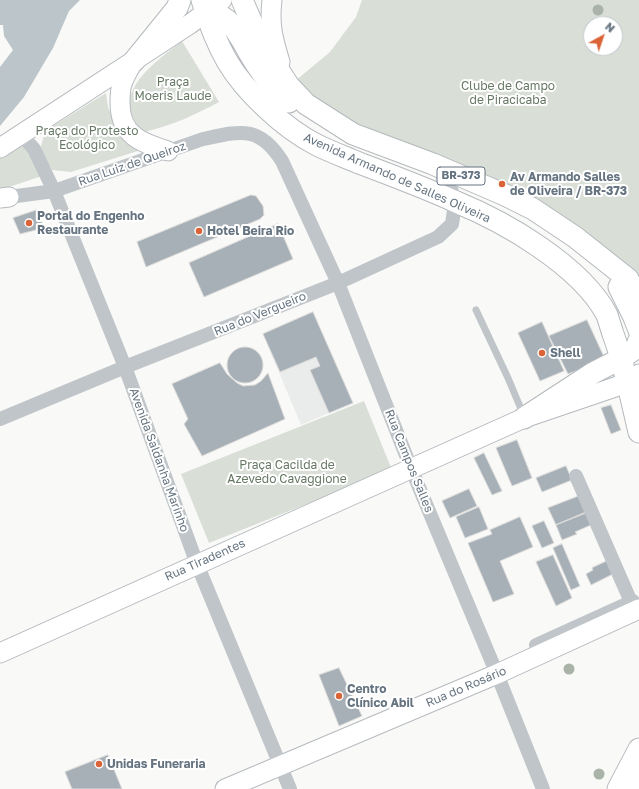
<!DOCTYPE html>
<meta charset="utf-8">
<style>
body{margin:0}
#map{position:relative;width:639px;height:789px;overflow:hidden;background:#f9f9f7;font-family:"Golos Text",sans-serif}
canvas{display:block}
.north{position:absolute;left:583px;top:16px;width:40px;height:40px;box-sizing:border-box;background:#fff;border:1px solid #c2c7cd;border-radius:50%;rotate:40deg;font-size:11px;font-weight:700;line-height:16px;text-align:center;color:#667481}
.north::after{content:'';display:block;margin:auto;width:14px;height:18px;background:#da6437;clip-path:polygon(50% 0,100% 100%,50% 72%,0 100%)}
</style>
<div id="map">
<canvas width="639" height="789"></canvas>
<div class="north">N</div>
</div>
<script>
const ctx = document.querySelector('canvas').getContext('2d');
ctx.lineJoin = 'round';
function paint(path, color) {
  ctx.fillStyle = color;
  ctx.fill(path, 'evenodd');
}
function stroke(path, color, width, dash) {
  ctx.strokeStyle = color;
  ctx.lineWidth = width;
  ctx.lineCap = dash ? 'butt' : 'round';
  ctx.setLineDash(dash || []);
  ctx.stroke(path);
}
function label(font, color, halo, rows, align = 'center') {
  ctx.font = font + ' "Golos Text",sans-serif';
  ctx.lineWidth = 4;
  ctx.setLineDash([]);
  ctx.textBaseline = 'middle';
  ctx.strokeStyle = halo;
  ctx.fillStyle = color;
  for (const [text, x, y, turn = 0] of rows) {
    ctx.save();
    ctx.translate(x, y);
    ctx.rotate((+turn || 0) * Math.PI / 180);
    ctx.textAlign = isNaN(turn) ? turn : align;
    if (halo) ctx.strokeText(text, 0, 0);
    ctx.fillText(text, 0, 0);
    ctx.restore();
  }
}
const built = new Path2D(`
 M313 313 352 403 301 425 263 334Z`);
const green = new Path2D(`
 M362 0H639V286L575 237 353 134 289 86 330 52 356 17ZM591 24H615V48H591Z
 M182 41 219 102C195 115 171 126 144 132 140 128 135 123 133 117 117 87 162 57 182 41Z
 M106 93 108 107 114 122 141 150 71 172 52 170 40 150 44 135 53 126Z
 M23 143 42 176 0 190V157Z
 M364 401 392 470 209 543 181 474Z`);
const water = new Path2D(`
 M0 0H80L69 11 53 48 24 97 0 126V67L13 50 4 36 3 25H0Z`);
const building = new Path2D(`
 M251 195 256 196 263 206 264 215 260 219 146 267 137 242Z
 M37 210 44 228 20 234 13 218Z
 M278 224 293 259 204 297 189 263Z
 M313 312 353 403 329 413 310 370 320 366 316 357 280 372 263 334Z
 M587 320 605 359 568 374 549 336Z
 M542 322 564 371 540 381 518 333Z
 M227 365a18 18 0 1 1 36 0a18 18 0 1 1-36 0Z
 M220 363 227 374 237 383 243 386 255 385 261 381 268 373 285 419 202 456 184 424 188 419 172 384Z
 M611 405 621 430 611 434 601 408Z
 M517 440 532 478 512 486 496 448Z
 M484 453 502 491 492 495 474 458Z
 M566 466 572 480 542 492 536 478Z
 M469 489 477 506 450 518 442 501Z
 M579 496 586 513 556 525 548 508Z
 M479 507 488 529 465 538 456 517Z
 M587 512 593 524 575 532 577 534 562 540 556 525Z
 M520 517 533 547 500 561 514 594 493 602 468 543 492 534 490 530Z
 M544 521 554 543 542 548 532 526Z
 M562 544 580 586 571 590 553 548Z
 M553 555 572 598 556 606 536 562Z
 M607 561 613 574 591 585 586 574 593 570 592 568Z
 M339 668 362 716 339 726 319 675Z
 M108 755 122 789H72L65 772Z`);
const lane = new Path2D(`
 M476 310 508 378 524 416`);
const street = new Path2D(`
 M21 134 34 149 54 191 125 367 197 564 290 789
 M0 201 9 197 54 191 203 139C241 131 259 125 282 161L338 283 411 468 497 674 543 789
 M0 419 125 367 338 283 438 237 452 224C453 217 455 208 454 201 453 188 444 176 436 167
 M576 476 631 602
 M536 645 633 601`);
const secondary = new Path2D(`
 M272 0C269 25 273 39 280 62
 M133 62C129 69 124 77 122 84 120 90 120 97 120 103 120 135 141 143 168 151
 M0 148 190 24 222 0
 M0 198 9 197
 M0 653 524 418 627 383 639 374
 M225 789 497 674 639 609
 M633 789 639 780`);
const primary = new Path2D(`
 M202 0C208 20 216 42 227 61 245 92 285 129 317 145 331 152 345 157 359 163 391 175 423 187 454 201 483 213 512 228 538 246 563 263 593 288 607 315 609 321 611 328 613 334 625 366 631 399 639 432
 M242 0 252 23 276 66 289 86 306 104 353 134 433 164 505 195 533 209 575 237 628 279 639 300
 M206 13C213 14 221 15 227 20 240 32 246 50 256 64 265 78 276 91 289 102
 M134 61 177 8 180 0
 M619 287 633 315 639 330
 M524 418 593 373 622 358 636 348 639 340
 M618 789 639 749`);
const trees = [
 [598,10],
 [569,669],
 [599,774]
];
const markers = [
 [502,184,4,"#da6437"],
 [29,223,4,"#da6437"],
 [199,231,4,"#da6437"],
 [542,353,4,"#da6437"],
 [339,696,4,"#da6437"],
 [99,764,4,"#da6437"]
];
const shields = [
 [461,176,48]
];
const shieldNames = [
 ["BR-373",461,176]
];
const parkNames = [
 ["Praça",173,82],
 ["Moeris Laude",173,96],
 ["Clube de Campo",508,86],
 ["de Piracicaba",508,100],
 ["Praça do Protesto",87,131],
 ["Ecológico",87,145],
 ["Praça Cacilda de",287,465],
 ["Azevedo Cavaggione",287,479]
];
const streetNames = [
 ["Rua Luiz de Queiroz",132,164,-19],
 ["Avenida Armando de Salles Oliveira",397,178,24],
 ["Rua do Vergueiro",260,314,-22],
 ["Avenida Saldanha Marinho",159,460,70],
 ["Rua Campos Salles",409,461,68],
 ["Rua Tiradentes",205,560,-24],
 ["Rua do Rosário",466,687,-23]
];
const poiNames = [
 ["Av Armando Salles",510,177],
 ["de Oliveira / BR-373",510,191],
 ["Portal do Engenho",37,216],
 ["Restaurante",37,230],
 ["Hotel Beira Rio",207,231],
 ["Shell",550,353],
 ["Centro",347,689],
 ["Clínico Abil",347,703],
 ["Unidas Funeraria",107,764]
];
paint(built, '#eaebeb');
paint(green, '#d9ded7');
paint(water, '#bbc5ca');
paint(building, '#a8b0b7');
stroke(building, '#dbdbda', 1);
stroke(secondary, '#b5babf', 21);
stroke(primary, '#b4b9bd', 23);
stroke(lane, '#c0c5c9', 7);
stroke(street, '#c0c5c9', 14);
stroke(secondary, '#fff', 19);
stroke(primary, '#fff', 21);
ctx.fillStyle = '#a9b3a7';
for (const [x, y] of trees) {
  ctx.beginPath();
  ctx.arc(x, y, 5.5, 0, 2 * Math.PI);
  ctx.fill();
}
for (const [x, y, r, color] of markers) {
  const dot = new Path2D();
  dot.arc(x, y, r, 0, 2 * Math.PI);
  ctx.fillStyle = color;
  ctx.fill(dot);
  stroke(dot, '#fff', 1.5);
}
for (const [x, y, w] of shields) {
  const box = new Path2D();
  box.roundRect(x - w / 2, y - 9, w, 18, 3);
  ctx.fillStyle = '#fff';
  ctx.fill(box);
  stroke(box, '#667481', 1);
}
label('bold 11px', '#667481', null, shieldNames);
label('12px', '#677965', '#fff', parkNames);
label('12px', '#667481', '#fff', streetNames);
label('bold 12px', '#667481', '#fff', poiNames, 'left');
</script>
